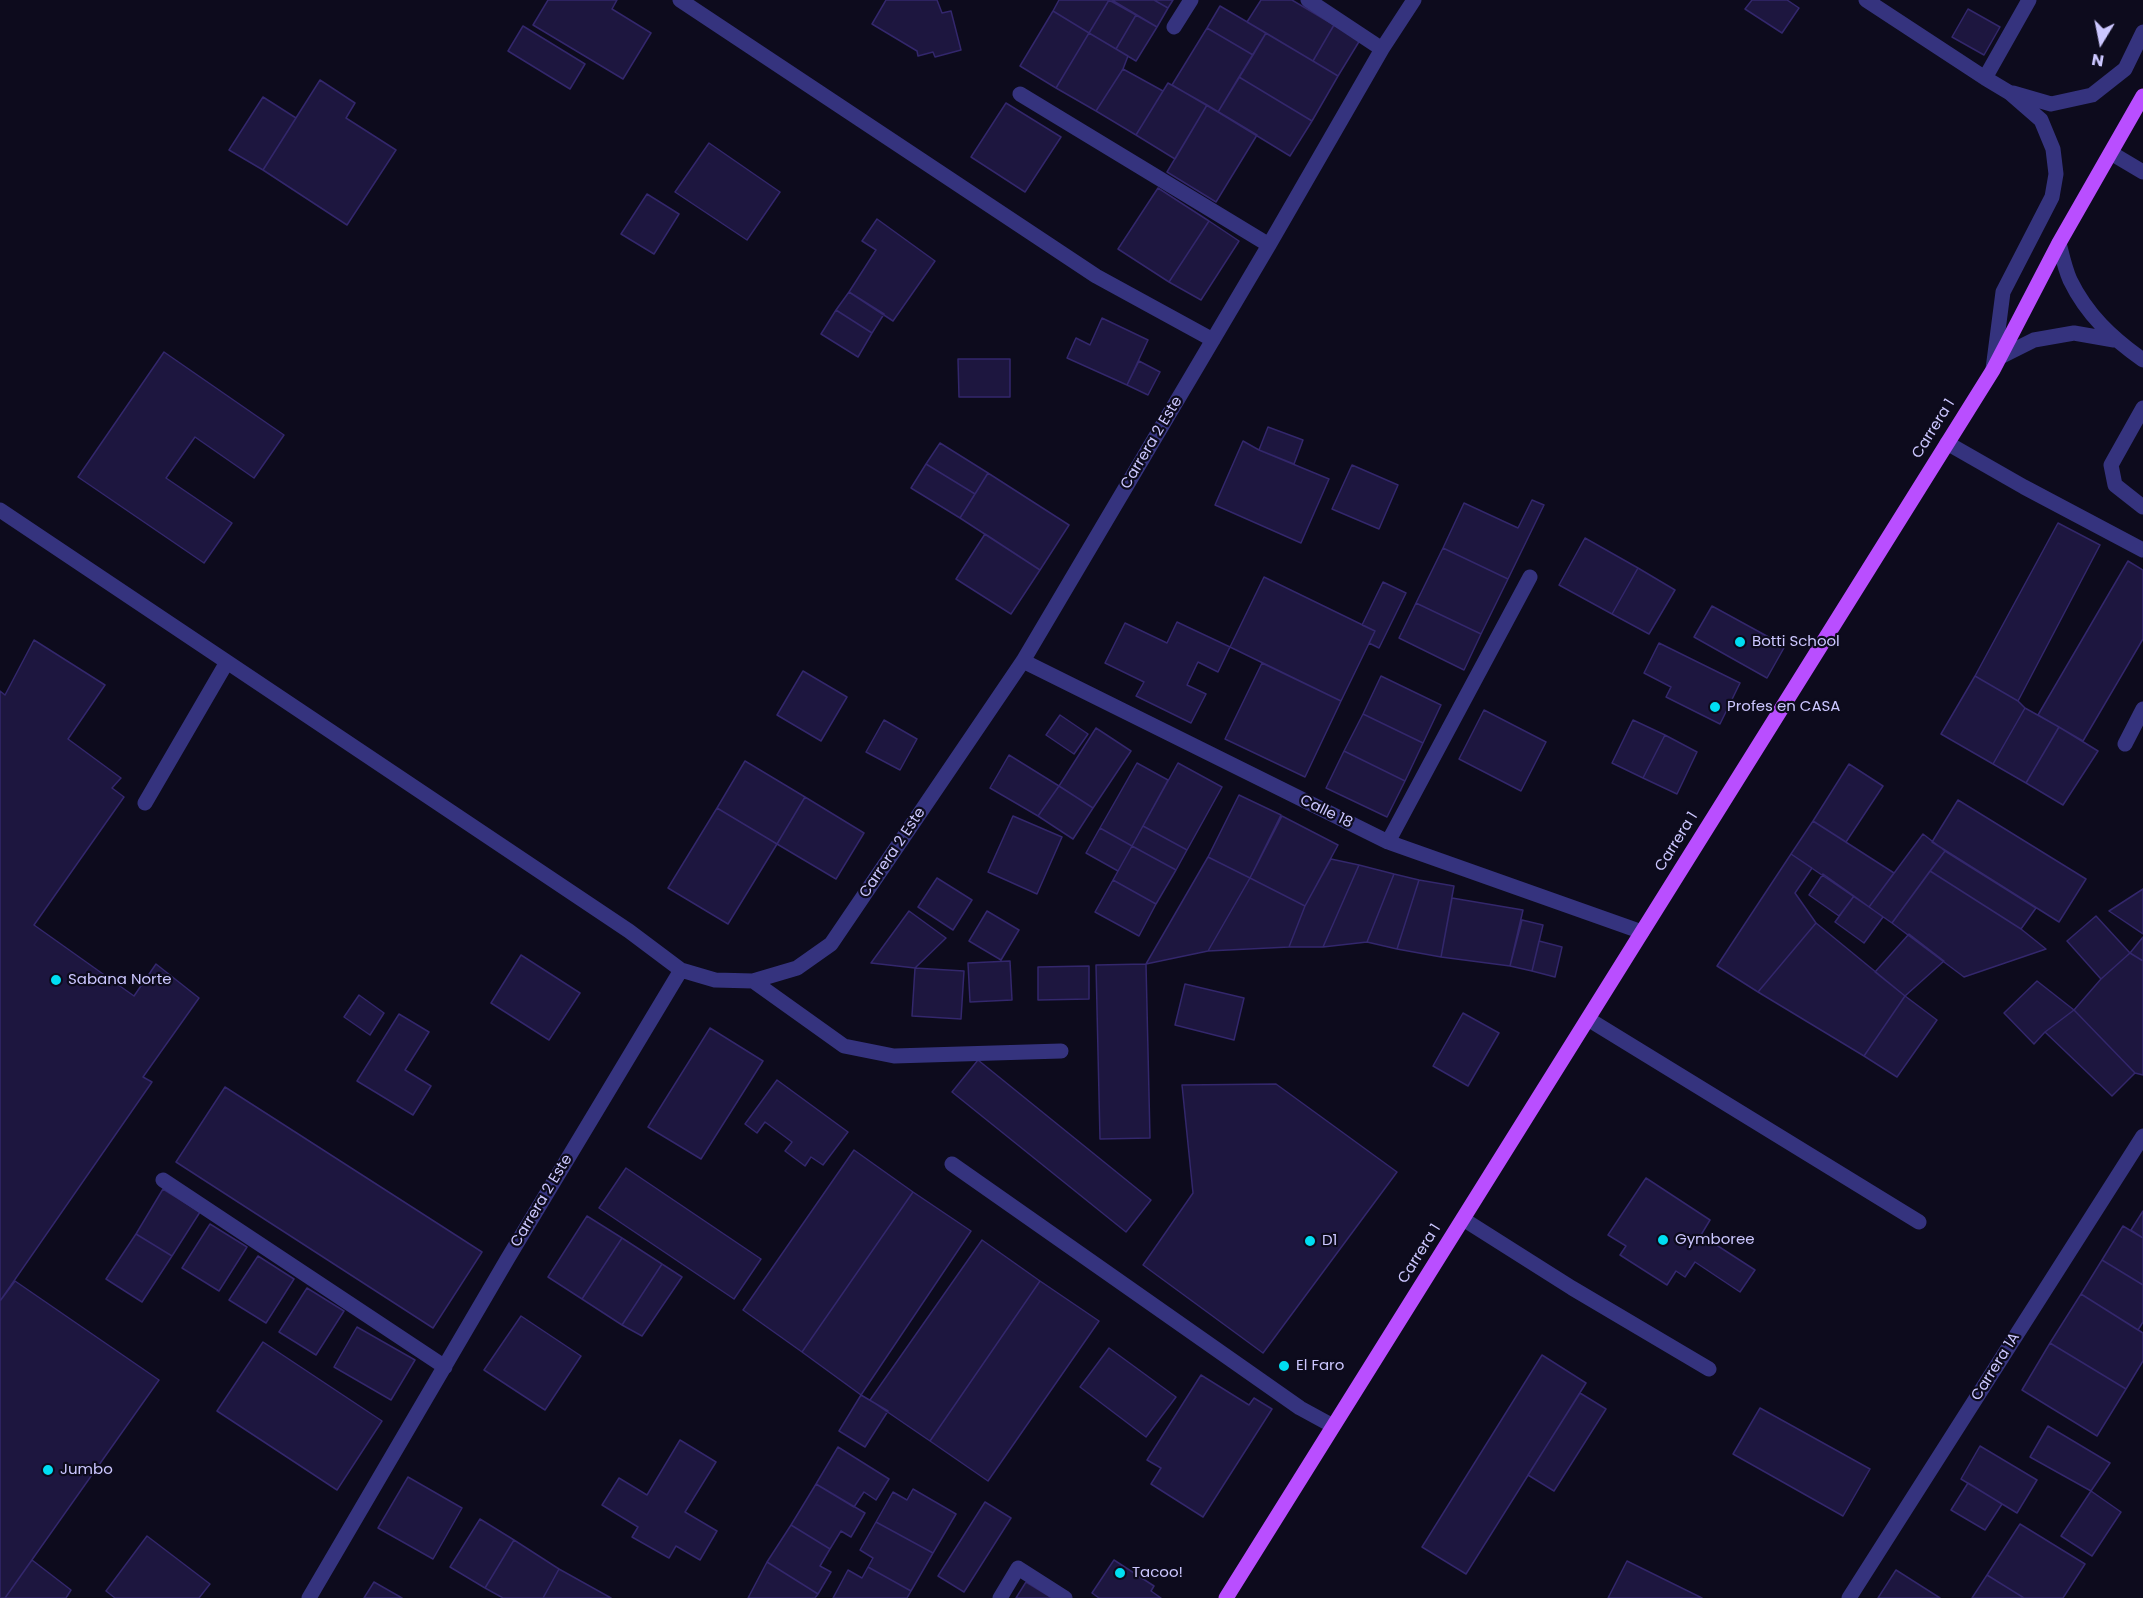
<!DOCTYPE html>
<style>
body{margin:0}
#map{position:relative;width:2143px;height:1598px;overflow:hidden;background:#0d0b1d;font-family:Poppins,sans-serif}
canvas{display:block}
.north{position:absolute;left:2071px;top:12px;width:60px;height:60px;-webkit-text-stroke:4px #0d0b1d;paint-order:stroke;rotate:190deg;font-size:16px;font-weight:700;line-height:24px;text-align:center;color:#ccc7ff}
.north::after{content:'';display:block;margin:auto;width:21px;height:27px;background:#ccc7ff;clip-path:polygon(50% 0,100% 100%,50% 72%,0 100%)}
</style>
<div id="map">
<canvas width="2143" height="1598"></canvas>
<div class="north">N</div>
</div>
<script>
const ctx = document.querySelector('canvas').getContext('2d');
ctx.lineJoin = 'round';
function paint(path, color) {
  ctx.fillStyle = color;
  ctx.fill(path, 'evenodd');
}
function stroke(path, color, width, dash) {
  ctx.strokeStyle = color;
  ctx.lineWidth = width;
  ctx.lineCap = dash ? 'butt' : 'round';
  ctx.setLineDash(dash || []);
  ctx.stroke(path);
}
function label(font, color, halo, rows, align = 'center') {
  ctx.font = font + ' Poppins,sans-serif';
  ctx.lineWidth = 4.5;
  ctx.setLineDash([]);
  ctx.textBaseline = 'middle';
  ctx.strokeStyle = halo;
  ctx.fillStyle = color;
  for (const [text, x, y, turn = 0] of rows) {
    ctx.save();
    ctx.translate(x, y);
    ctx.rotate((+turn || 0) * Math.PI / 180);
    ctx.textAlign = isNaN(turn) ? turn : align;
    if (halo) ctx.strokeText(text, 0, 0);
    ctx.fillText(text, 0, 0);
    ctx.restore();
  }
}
const building = new Path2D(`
 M548 0H617L612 9 651 33 623 79 533 25Z
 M886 0H937L942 13 951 11 961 50 935 57 933 52 918 56 917 51 872 24Z
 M1059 0H1109L1089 33 1053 11Z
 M1109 0 1136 15 1116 49 1089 33Z
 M1112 0H1154L1168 8 1157 27Z
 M1154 0H1173L1168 8Z
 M1261 0H1292L1334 25 1313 61 1247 22Z
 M1752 0H1787L1799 8 1782 33 1745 9Z
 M1220 6 1266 33 1253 55 1207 28Z
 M1968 9 2000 27 1984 55 1952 37Z
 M1053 11 1089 33 1056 88 1020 66Z
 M1136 15 1157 27 1136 61 1116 49Z
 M1334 25 1360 40 1338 76 1313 61Z
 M523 26 585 64 570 89 508 51Z
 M1207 28 1253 55 1218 112 1172 85Z
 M1089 33 1128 56 1123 69 1096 111 1056 88Z
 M1266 33 1338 76 1312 121 1239 77Z
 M1123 69 1163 91 1136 135 1096 111Z
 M1239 77 1312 121 1290 156 1218 112Z
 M320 80 355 103 346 118 396 150 347 225 263 170Z
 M1168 83 1207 105 1175 159 1136 135Z
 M263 97 296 118 263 170 229 150Z
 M1006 103 1061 137 1025 192 971 157Z
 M1207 105 1257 135 1216 202 1167 172Z
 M709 143 780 192 747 240 675 192Z
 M1158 188 1209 221 1169 282 1118 249Z
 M647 194 679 214 654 254 621 234Z
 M877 219 935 261 893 321 849 292 876 250 862 241Z
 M1209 221 1239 241 1201 300 1169 282Z
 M849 292 884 314 872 333 836 310Z
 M836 310 872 333 858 357 821 334Z
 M1102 318 1148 340 1127 385 1067 358 1076 338 1090 345Z
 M164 352 284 435 254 478 195 437 166 478 232 523 204 563 78 477Z
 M958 359H1010V397H959Z
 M1139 361 1160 372 1148 395 1127 385Z
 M1268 427 1303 440 1294 464 1259 450Z
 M1243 441 1259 450 1329 479 1301 543 1215 505Z
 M940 443 988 473 975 494 926 464Z
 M926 464 975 494 960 518 911 488Z
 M1352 465 1398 485 1379 529 1332 509Z
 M988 473 1069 525 1040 570 960 518Z
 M1532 500 1544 505 1508 579 1443 548 1464 503 1518 528Z
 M2058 523 2100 545 2018 701 1975 676Z
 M985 534 1040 570 1011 614 956 579Z
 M1585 538 1638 568 1612 614 1559 585Z
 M1443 548 1508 579 1481 634 1416 603Z
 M2128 561 2143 570V639L2083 741 2038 715Z
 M1638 568 1675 590 1649 634 1612 614Z
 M1264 577 1375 631 1341 701 1230 647Z
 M1383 582 1406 593 1379 648 1369 643 1375 631 1362 625Z
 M1416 603 1481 634 1464 670 1399 638Z
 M1712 606 1785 646 1767 678 1694 637Z
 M1177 622 1230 647 1218 672 1198 662 1187 685 1206 694 1191 723 1136 696 1144 682 1105 663 1125 623 1167 643Z
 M34 640 105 685 68 739 121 778 112 788 124 797 34 925 134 996 156 964 199 998 143 1077 152 1082 0 1301V691L5 695Z
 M1659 643 1740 683 1720 724 1666 697 1671 687 1644 673Z
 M1262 663 1341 701 1305 777 1225 739Z
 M803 671 847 697 821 741 777 715Z
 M1381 676 1441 705 1423 743 1363 714Z
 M1975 676 2018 701 2025 708 1993 764 1941 734Z
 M2025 708 2059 727 2026 783 1993 764Z
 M1484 710 1546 742 1521 791 1459 759Z
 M1363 714 1423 743 1405 781 1344 751Z
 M1060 715 1088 734 1074 754 1046 735Z
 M884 720 917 739 900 770 866 752Z
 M1633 720 1665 735 1643 778 1612 763Z
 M2059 727 2098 751 2063 805 2026 783Z
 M1096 728 1131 751 1093 808 1059 786Z
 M1665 735 1697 752 1677 794 1643 778Z
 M1344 751 1405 781 1387 817 1326 788Z
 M1009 755 1059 786 1038 816 990 788Z
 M745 761 805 797 777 844 717 808Z
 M1137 763 1168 780 1132 846 1100 828Z
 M1178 763 1222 787 1187 850 1143 826Z
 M1849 764 1883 786 1846 842 1813 821Z
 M1059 786 1093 808 1073 839 1038 816Z
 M1239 795 1281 815 1250 878 1208 857Z
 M805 797 864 833 836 879 777 844Z
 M1958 800 2086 879 2059 922 1932 842Z
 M717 808 777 844 728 924 668 888Z
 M1013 816 1062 837 1037 894 988 872Z
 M1282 816 1338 845 1305 906 1250 878Z
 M1813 821 1894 873 1869 907 1791 854Z
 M1143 826 1187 850 1176 870 1132 846Z
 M1100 828 1132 846 1118 871 1086 853Z
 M1923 834 1945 851 1892 923 1869 907Z
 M1132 846 1176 870 1156 904 1113 880Z
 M1945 851 2036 908 2021 929 1930 871Z
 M1791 854 1812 868 1795 893 1816 923 1758 992 1717 966Z
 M1208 857 1250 878 1208 951 1146 964Z
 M1331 859 1359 865 1323 947H1289L1305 906Z
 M1359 865 1394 874 1367 942 1323 947Z
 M1930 871 2021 929 2046 949 1964 977 1892 923Z
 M1394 874 1419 880 1397 949 1367 942Z
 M1823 874 1854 896 1839 916 1809 895Z
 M937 878 972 900 953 930 918 907Z
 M1250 878 1305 906 1289 947 1208 951Z
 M1113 880 1156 904 1139 936 1095 912Z
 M1419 880 1454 886 1441 957 1397 949Z
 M2143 889V934L2109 911Z
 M1854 896 1883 917 1864 943 1835 922Z
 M1452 898 1523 910 1510 966 1441 957Z
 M909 911 946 938 915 968 871 963Z
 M987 911 1019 930 1001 960 969 941Z
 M2096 916 2130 953 2101 979 2067 941Z
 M1522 920 1543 925 1532 971 1510 966Z
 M1816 923 1905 996 1864 1056 1758 992Z
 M1909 934 1944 961 1905 996 1875 972Z
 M2143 937V961L2130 953Z
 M1539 941 1562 947 1555 977 1532 971Z
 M2130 953 2143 961V1075L2135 1073 2074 1010 2101 979Z
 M521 955 580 993 549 1040 491 1003Z
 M1010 961 1012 1000 970 1002 968 963Z
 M1146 964 1150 1138 1100 1139 1096 965Z
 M1089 966V999L1038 1000V967Z
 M915 968 964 971 961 1019 912 1016Z
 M2037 981 2074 1010 2045 1032 2034 1044 2004 1013Z
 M1185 984 1244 998 1234 1040 1175 1025Z
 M359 995 384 1013 370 1035 344 1017Z
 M1905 996 1937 1020 1897 1077 1864 1056Z
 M2074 1010 2135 1073 2112 1096 2045 1032Z
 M1463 1013 1499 1033 1468 1086 1433 1066Z
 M399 1014 429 1032 405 1070 431 1086 413 1115 357 1081Z
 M710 1028 763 1061 701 1159 648 1127Z
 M978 1060 1151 1200 1126 1232 952 1092Z
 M777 1080 848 1132 823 1165 811 1157 805 1166 785 1151 792 1142 765 1122 757 1133 745 1124Z
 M1276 1084 1397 1172 1263 1353 1143 1265 1193 1193 1182 1085Z
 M225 1087 482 1252 433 1328 176 1162Z
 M854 1150 913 1192 802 1352 743 1310Z
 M626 1168 761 1259 734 1299 599 1208Z
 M1646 1178 1710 1220 1701 1235 1755 1270 1740 1292 1695 1262 1685 1277 1676 1271 1667 1285 1620 1255 1626 1246 1608 1235Z
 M163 1189 200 1212 172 1256 136 1234Z
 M913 1192 971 1231 861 1395 802 1352Z
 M2143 1211V1238L2131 1230Z
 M587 1216 622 1238 582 1299 548 1277Z
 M210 1224 247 1247 219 1291 182 1268Z
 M2123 1226 2143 1238V1285L2102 1260Z
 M136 1234 172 1256 142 1302 106 1279Z
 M622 1238 662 1264 622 1325 582 1299Z
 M982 1240 1040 1281 930 1441 870 1400Z
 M258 1256 294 1279 266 1323 229 1300Z
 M2102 1260 2143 1285V1322L2138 1330 2081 1294Z
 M662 1264 682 1277 642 1336 622 1325Z
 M15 1281 159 1380 5 1598H0V1301Z
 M1040 1281 1099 1321 988 1481 930 1441Z
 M307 1288 344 1311 316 1355 279 1332Z
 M2081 1294 2143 1333V1361L2126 1389 2050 1343Z
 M521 1316 581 1356 545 1410 484 1370Z
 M357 1327 415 1360 391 1400 334 1367Z
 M263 1342 382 1421 337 1490 217 1411Z
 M2050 1343 2126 1389 2097 1436 2022 1390Z
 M1109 1348 1176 1397 1146 1437 1080 1387Z
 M1542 1355 1586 1383 1466 1574 1422 1547Z
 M1201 1375 1249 1405 1254 1398 1272 1409 1203 1517 1151 1484 1161 1468 1147 1460Z
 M1580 1393 1606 1409 1554 1491 1528 1475Z
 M861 1395 888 1411 865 1447 839 1431Z
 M1760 1408 1870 1469 1843 1516 1733 1454Z
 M2048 1426 2110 1463 2091 1491 2030 1457Z
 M680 1440 716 1462 685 1512 717 1531 700 1560 676 1546 669 1558 632 1537 638 1527 602 1505 619 1478 647 1495Z
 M1980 1446 2037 1480 2017 1513 1961 1479Z
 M838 1447 889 1479 876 1500 864 1492 854 1507 816 1484Z
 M408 1477 462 1508 433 1559 378 1528Z
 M1968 1483 2002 1504 1985 1530 1951 1510Z
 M816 1484 865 1513 851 1537 841 1531 830 1549 791 1525Z
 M913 1489 956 1514 933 1553 876 1522 893 1492 907 1500Z
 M2091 1491 2121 1512 2092 1556 2061 1536Z
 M985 1502 1011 1518 964 1592 938 1576Z
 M480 1519 514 1540 485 1588 450 1567Z
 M876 1522 933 1553 911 1591 868 1567 873 1558 860 1550Z
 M2020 1524 2085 1564 2063 1598H2024L1987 1575Z
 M791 1525 830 1549 820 1566 831 1572 818 1594 767 1562Z
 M147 1536 210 1584 199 1598H115L106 1591Z
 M514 1540 559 1569 543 1598H503L485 1588Z
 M32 1560 71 1590 66 1598H5Z
 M1114 1560 1154 1586 1151 1591 1161 1598H1099L1092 1593Z
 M1627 1561 1702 1598H1608Z
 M767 1562 818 1594 815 1598H748Z
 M868 1567 911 1591 907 1598H833L848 1570 862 1578Z
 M559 1569 611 1598H543Z
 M1896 1570 1940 1598H1878Z
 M1987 1575 2024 1598H1972Z
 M374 1582 402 1598H364Z
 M1026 1582 1052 1598H1016Z`);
const minor = new Path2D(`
 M680 0 1096 276 1213 340
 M1308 0 1382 49
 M1866 0 1985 78 2010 93 2041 120 2053 149 2056 174 2052 197 2003 292 1993 369
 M1174 27 1191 0
 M1985 78 2029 0
 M2013 93 2051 104 2092 95 2125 69 2143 32
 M1020 94 1269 245
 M2111 153 2143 172
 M2059 243C2062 255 2065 269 2070 280 2087 315 2112 338 2143 360
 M1998 358 2034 340 2074 333 2114 340
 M2143 408 2111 465 2115 485 2143 507
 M1947 443 2024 487 2143 550
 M0 510 629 931 681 970 715 980 753 981 797 968 831 944 1023 661 1269 245 1382 49 1414 0
 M1023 661 1388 842 1642 932
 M2125 744 2143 709
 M145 803 227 662
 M1388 842 1530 577
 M753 981 844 1046 894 1056 1061 1051
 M1588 1019 1919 1222
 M952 1164 1300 1408 1333 1426
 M163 1180 445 1367
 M1463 1219 1572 1288 1709 1369
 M309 1598 508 1258 681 970
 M1000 1598 1018 1568 1065 1598
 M1849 1598 2143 1136`);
const major = new Path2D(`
 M1226 1598 1993 370 2059 243 2143 96`);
const markers = [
 [1740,642,6,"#00def2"],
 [1715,707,6,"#00def2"],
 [56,980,6,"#00def2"],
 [1663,1240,6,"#00def2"],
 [1310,1241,6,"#00def2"],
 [1284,1366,6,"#00def2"],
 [48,1470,6,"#00def2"],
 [1120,1573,6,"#00def2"]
];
const streetNames = [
 ["Carrera 1",1934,429,-58],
 ["Carrera 2 Este",1152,443,-59],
 ["Calle 18",1326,812,26],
 ["Carrera 1",1677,842,-58],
 ["Carrera 2 Este",893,853,-56],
 ["Carrera 2 Este",542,1201,-59],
 ["Carrera 1",1420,1254,-58],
 ["Carrera 1A",1996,1367,-58]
];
const poiNames = [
 ["Botti School",1752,642],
 ["Profes en CASA",1727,707],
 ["Sabana Norte",68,980],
 ["Gymboree",1675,1240],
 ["D1",1322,1241],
 ["El Faro",1296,1366],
 ["Jumbo",60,1470],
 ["Tacoo!",1132,1573]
];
paint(building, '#1d163f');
stroke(building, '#33276c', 1.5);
stroke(minor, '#35337e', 15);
stroke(major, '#b94eff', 15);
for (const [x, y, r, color] of markers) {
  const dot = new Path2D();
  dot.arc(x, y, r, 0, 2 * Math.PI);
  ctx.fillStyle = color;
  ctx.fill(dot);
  stroke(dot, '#0d0b1d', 2);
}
label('15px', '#ccc7ff', '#0d0b1d', streetNames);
label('15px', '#ccc7ff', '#0d0b1d', poiNames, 'left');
</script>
